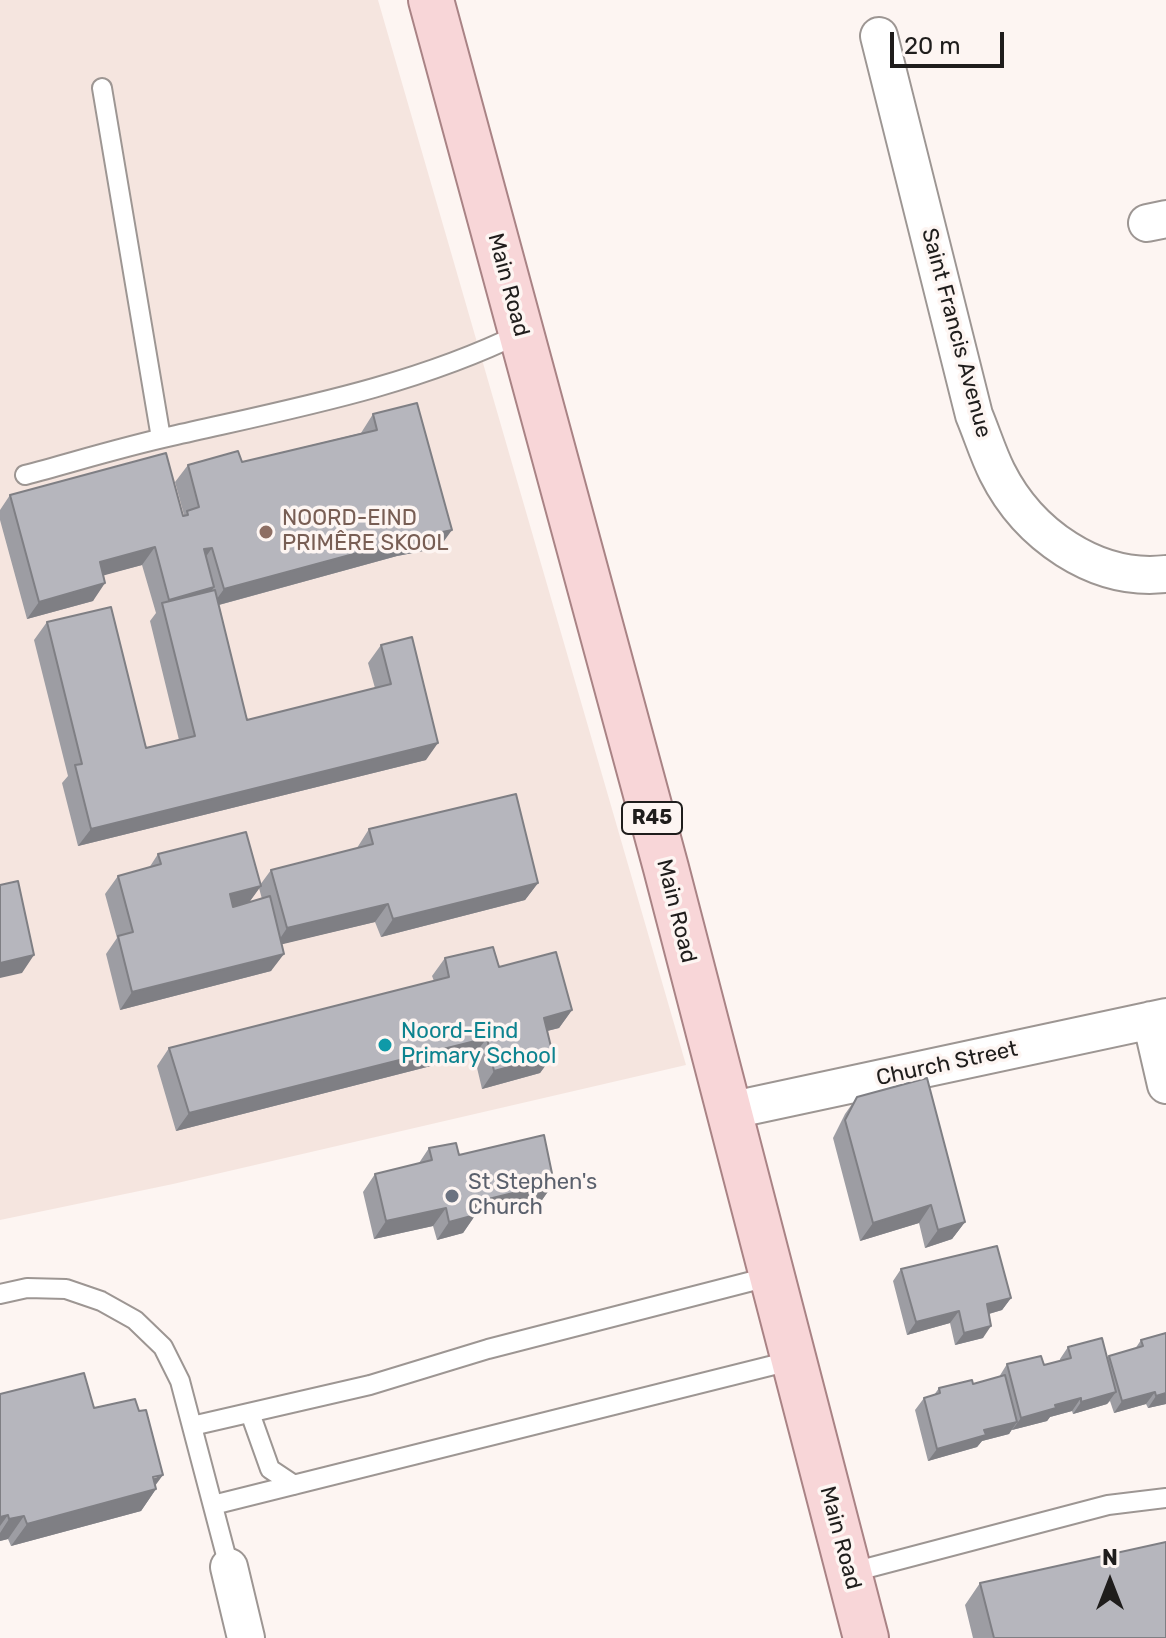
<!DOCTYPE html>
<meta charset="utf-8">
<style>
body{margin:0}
#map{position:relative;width:1166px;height:1638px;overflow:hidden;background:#fdf5f2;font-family:Rubik,sans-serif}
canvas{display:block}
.north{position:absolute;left:1070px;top:1542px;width:80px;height:80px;-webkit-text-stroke:6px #fdf5f2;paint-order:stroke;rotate:0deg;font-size:22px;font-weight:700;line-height:32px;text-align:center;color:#1f1d1c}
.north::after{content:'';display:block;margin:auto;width:28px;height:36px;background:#1f1d1c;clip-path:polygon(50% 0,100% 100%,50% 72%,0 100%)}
.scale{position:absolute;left:890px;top:32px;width:114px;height:36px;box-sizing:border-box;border:4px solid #1f1d1c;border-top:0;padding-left:10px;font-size:24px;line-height:28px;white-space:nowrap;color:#1f1d1c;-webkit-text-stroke:6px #fdf5f2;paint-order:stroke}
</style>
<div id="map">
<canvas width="1166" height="1638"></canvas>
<div class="north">N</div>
<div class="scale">20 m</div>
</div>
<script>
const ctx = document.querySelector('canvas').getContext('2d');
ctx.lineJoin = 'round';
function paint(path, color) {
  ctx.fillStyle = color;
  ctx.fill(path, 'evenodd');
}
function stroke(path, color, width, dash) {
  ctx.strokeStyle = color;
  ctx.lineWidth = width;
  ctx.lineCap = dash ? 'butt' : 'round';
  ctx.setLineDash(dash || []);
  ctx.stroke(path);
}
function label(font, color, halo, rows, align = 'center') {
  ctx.font = font + ' Rubik,sans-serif';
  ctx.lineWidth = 7;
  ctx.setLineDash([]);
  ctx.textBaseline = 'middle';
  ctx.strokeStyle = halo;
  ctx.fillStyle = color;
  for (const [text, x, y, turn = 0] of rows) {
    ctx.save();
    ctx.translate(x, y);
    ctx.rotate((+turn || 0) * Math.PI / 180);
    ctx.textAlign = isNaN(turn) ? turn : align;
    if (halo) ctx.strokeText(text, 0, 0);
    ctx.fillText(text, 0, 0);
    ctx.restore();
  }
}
const built = new Path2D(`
 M0 0H378L686 1065 173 1184 0 1220Z`);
const service = new Path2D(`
 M102 88 161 438
 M25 475C74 462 122 447 172 436 290 409 411 387 521 333
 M0 1294 27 1288 66 1289 101 1301 135 1320 163 1347 180 1381 229 1567
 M250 1413 270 1469 294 1485
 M192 1426 370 1385 488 1349 772 1276
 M213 1505 794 1360
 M849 1573 1108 1505 1166 1498`);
const minor = new Path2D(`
 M879 36 974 415C982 434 988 454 997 472 1028 534 1095 582 1166 574
 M1147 223 1166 219
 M1151 1020 1166 1085
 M728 1111 1166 1017
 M229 1567 246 1638`);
const primary = new Path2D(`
 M431 0 666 868 866 1638`);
const wall = new Path2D(`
 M373 414 439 548 397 556 219 605 247 720 375 688 368 663 381 645 426 760 78 846 62 783 68 776 34 640 47 622 146 748 179 740 150 621 156 613 142 565 103 575 93 601 27 619 0 520V510L10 495 183 516 184 515 175 482 188 465 242 462 361 433Z
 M369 829 538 883 525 900 381 937 375 922 281 944 271 971 120 1010 106 954 117 938 105 894 118 876 149 868 158 854 260 885 271 870 357 848ZM259 888 262 899 249 902Z
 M445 958 499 967 572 1010 559 1028 547 1031 553 1055 540 1073 482 1089 474 1055 176 1131 157 1066 169 1048 434 981 432 976Z
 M857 1097 965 1222 952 1239 925 1248 919 1223 860 1241 833 1138 845 1114Z
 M429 1148 459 1155 554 1183 542 1200 474 1217 463 1233 437 1240 433 1226 374 1239 363 1192 375 1174 419 1163Z
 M901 1269 1011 1298 1002 1310 989 1314 983 1338 955 1345 950 1323 907 1335 893 1281Z
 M1141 1340 1166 1404 1148 1408 1146 1404 1114 1413 1110 1401 1107 1404 1073 1414 1072 1411 1050 1417 1047 1421 1012 1430V1429L1009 1434 982 1441 977 1447 928 1461 915 1410 924 1398 934 1395 939 1388 973 1384 999 1377 1007 1364 1044 1365 1060 1361V1359L1068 1347 1107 1358 1109 1356 1135 1349Z
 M0 1394 94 1408 155 1485 156 1489 141 1511 11 1546 8 1539 0 1541Z
 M980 1583 1166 1638H973L965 1605Z`);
const shadedWall = new Path2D(`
 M452 530 439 548 397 556 211 607 224 589 409 539Z
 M155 547 142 565 87 580 100 562Z
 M212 548 200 565 204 549Z
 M105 583 93 601 27 619 39 602Z
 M214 587 202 605 163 608 169 600Z
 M438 743 426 760 78 846 91 829Z
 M538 883 525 900 381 937 393 919Z
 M261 886 248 904 217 912 230 894Z
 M388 904 375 922 275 946 287 928Z
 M284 954 271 971 120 1010 132 992Z
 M34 955 22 973 0 978V963Z
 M572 1010 559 1028 531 1035 544 1018Z
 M487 1038 474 1055 176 1131 189 1113Z
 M553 1055 540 1073 482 1089 494 1071Z
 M554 1183 542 1200 474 1217 463 1233 437 1240 449 1222 472 1203Z
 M931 1205 919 1223 860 1241 873 1223Z
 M446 1208 433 1226 374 1239 386 1221Z
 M965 1222 952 1239 925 1248 938 1230Z
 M1011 1298 1002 1310 978 1317 987 1304Z
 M959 1311 950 1323 907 1335 916 1322Z
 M991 1326 983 1338 955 1345 964 1333Z
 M1116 1392 1107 1404 1073 1414 1081 1402Z
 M1155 1392 1146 1404 1114 1413 1122 1401Z
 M1166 1393V1404L1148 1408 1156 1396Z
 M1081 1398 1072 1411 1050 1417 1047 1421 1012 1430 1021 1418 1055 1405Z
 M1017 1422 1009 1434 982 1441 977 1447 928 1461 937 1449 984 1430Z
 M163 1475 152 1490 156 1489 141 1511 11 1546 27 1524Z
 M8 1515 0 1526V1517Z
 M24 1516 8 1539 0 1541V1533L9 1519Z`);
const building = new Path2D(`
 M417 403 452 530 409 539 224 589 212 548 204 549 214 587 169 600 155 547 100 562 105 583 39 602 10 495 166 453 183 516 188 515 187 511 199 507 188 465 238 451 242 462 377 430 373 414Z
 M215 590 247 720 391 684 381 645 412 637 438 743 91 829 75 765 82 764 47 622 111 607 146 748 195 736 162 603Z
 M516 794 538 883 393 919 388 904 287 928 271 870 373 844 369 829Z
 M246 832 261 886 230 894 233 907 270 896 284 954 132 992 118 936 133 932 118 876 161 864 158 854Z
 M18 881 34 955 0 963V885Z
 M493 947 499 967 556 952 572 1010 544 1018 553 1055 494 1071 487 1038 189 1113 169 1048 449 977 445 958Z
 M927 1078 965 1222 938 1230 931 1205 873 1223 845 1120 857 1097Z
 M544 1135 554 1183 472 1203 475 1215 449 1222 446 1208 386 1221 375 1174 432 1160 429 1148 456 1143 459 1155Z
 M997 1246 1011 1298 987 1304 991 1326 964 1333 959 1311 916 1322 901 1269Z
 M1166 1333V1393L1156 1396 1155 1392 1122 1401 1109 1356 1143 1346 1141 1340Z
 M1102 1338 1116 1392 1081 1402V1398L1055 1405 1056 1408 1021 1418 1007 1364 1041 1356 1044 1365 1071 1358 1068 1347Z
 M84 1373 94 1408 135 1399 139 1411 146 1410 163 1475 153 1477 156 1489 27 1524 24 1516 9 1519 8 1515 0 1517V1394Z
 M1005 1375 1017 1422 984 1430 986 1435 937 1449 924 1398 940 1393 939 1388 972 1380 973 1384Z
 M1166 1542V1638H994L980 1583Z`);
const markers = [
 [266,532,8,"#8d6e63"],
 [385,1045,8,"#0f9aa8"],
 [452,1196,8,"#6b7280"]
];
const shields = [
 [652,818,60]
];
const shieldNames = [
 ["R45",652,818]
];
const streetNames = [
 ["Main Road",508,285,75],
 ["Saint Francis Avenue",956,333,75],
 ["Main Road",676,911,76],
 ["Church Street",947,1064,-12],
 ["Main Road",840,1538,75]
];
const educationNames = [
 ["NOORD-EIND",282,519],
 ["PRIMÊRE SKOOL",282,544]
];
const cultureNames = [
 ["Noord-Eind",401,1032],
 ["Primary School",401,1057]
];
const worshipNames = [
 ["St Stephen's",468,1183],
 ["Church",468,1208]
];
paint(built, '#f5e5df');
stroke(service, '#9d9693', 22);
stroke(minor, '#9d9693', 40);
stroke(primary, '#a98385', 48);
stroke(service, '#fff', 18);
stroke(minor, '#fff', 36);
stroke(primary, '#f8d6d8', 44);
paint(wall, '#9d9da3');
paint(shadedWall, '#7f7f84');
paint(building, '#b6b6bd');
stroke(building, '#7f7f84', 2);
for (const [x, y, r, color] of markers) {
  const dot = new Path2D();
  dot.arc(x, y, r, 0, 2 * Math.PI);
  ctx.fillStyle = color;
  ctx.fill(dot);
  stroke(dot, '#fdf5f2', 3);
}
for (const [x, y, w] of shields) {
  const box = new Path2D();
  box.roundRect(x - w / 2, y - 16, w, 32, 6);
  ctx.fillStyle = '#fdf5f2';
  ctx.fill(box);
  stroke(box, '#1f1d1c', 2);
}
label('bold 20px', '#1f1d1c', null, shieldNames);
label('22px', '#1f1d1c', '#fdf5f2', streetNames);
label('22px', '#785e54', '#fdf5f2', educationNames, 'left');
label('22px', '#0d838f', '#fdf5f2', cultureNames, 'left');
label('22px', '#5b616d', '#fdf5f2', worshipNames, 'left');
</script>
